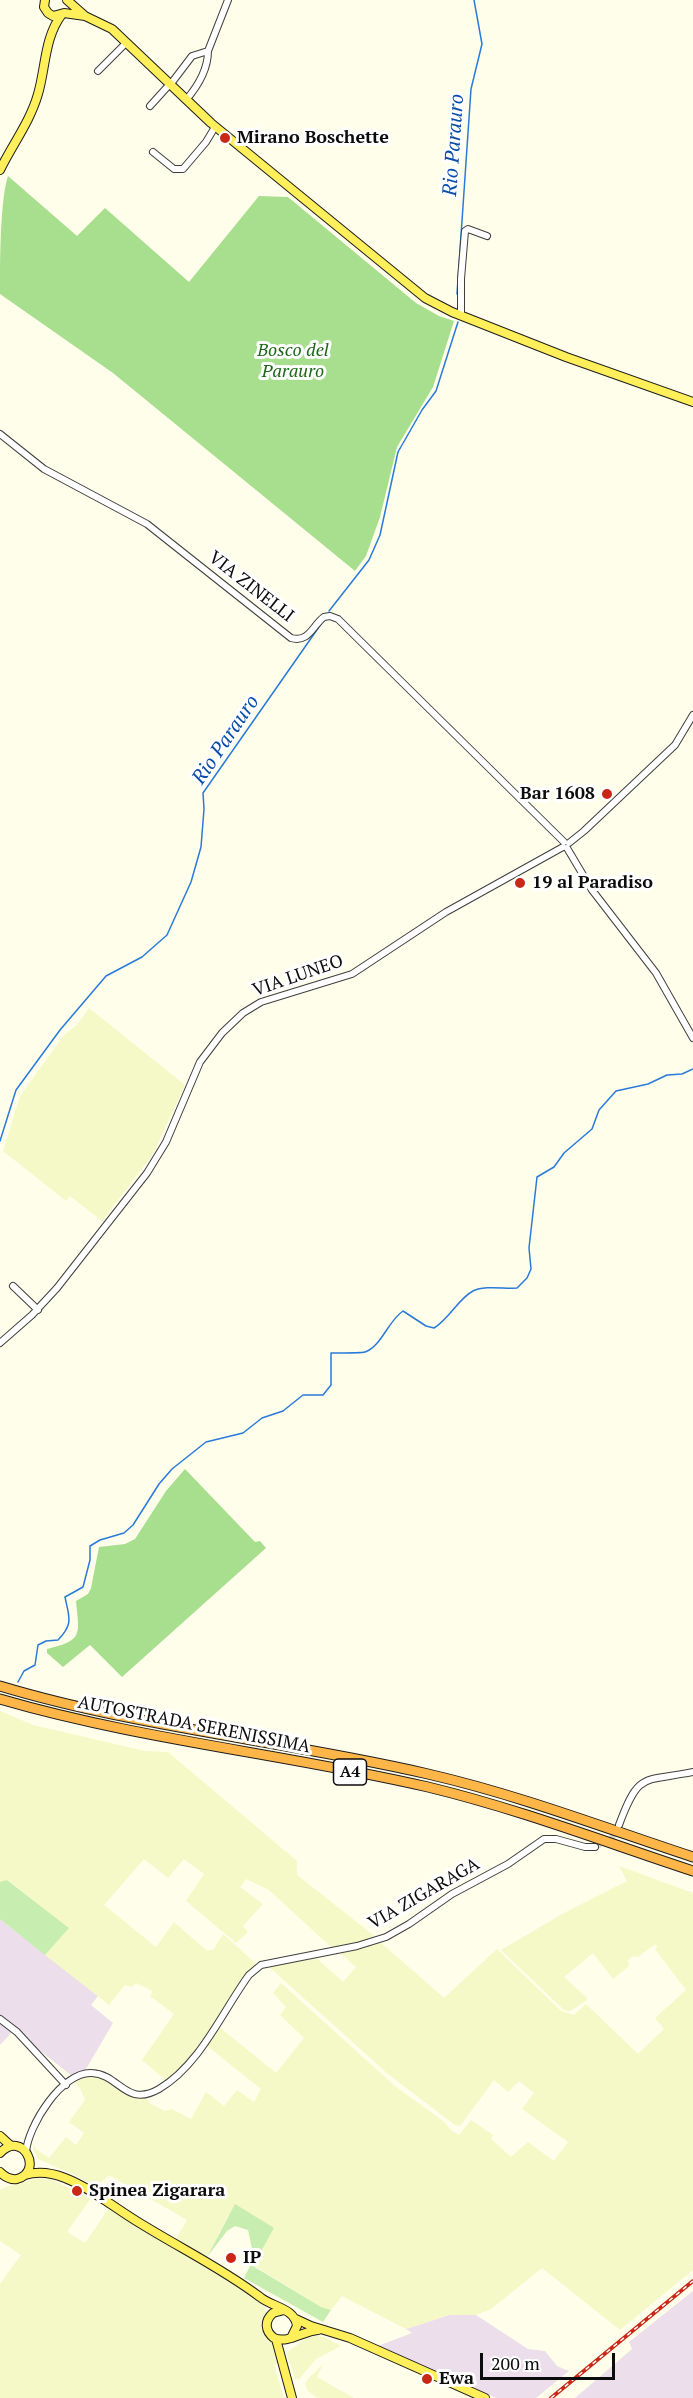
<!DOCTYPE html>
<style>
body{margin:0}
#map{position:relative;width:693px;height:2398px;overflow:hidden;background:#fffeea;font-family:"PT Serif",serif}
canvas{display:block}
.scale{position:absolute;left:480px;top:2353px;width:135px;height:27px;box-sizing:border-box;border:3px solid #0c0c0c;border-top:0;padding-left:8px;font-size:18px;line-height:21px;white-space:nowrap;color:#0c0c0c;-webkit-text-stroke:4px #fff;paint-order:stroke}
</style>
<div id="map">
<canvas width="693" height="2398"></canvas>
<div class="scale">200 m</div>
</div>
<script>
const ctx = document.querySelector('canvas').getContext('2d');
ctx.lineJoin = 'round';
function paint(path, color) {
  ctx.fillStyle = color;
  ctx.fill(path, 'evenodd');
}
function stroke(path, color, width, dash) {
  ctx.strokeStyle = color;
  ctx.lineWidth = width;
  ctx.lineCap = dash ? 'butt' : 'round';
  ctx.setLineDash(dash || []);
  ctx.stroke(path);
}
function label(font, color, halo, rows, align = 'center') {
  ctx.font = font + ' "PT Serif",serif';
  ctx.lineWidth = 6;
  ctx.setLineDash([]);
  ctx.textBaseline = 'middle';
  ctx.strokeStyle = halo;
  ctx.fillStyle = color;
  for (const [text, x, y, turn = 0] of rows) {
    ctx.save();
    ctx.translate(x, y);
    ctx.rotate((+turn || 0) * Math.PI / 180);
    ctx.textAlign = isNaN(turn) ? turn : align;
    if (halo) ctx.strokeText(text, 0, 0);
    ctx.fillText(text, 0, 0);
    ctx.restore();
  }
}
const industrial = new Path2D(`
 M0 1919 98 1996 91 2005 113 2023 86 2069 72 2076 14 2030 0 2045Z
 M693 2291V2398H575L632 2349 629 2342Z
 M468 2314 476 2315 528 2349 545 2351 557 2366 569 2371 536 2398H496L378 2346 412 2333 406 2329 449 2315Z`);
const farmland = new Path2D(`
 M89 1008 185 1085 153 1154 102 1221 70 1196 66 1201 3 1151 20 1096 64 1035 77 1025Z
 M0 1711 33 1725 145 1751 168 1752 297 1861V1875L377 1938 333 1949 269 1890 246 1879 240 1887 263 1904 243 1926 248 1932 236 1943 186 1901 204 1874 184 1859 168 1878 144 1859 104 1905 156 1947 174 1922 207 1951 214 1949 223 1934 254 1962 256 1966 190 2059 168 2082 142 2060 174 2014 150 1996 153 1991 136 1983 132 1987 125 1985 109 2005 45 1955 69 1928 8 1880 0 1882Z
 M619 1866 693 1893V2270L620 2330 542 2268 491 2309 476 2315H449L406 2329 342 2296 331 2310 321 2307 253 2265 274 2228 228 2216 207 2257 176 2239 187 2220 109 2175 96 2187 79 2177 38 2159 33 2149 34 2143 35 2148 49 2158 66 2137 76 2145 84 2133 69 2122 85 2100 81 2090 75 2082 94 2074 145 2097 151 2104 165 2111 172 2109 191 2119 206 2092 224 2106 237 2090 254 2102 261 2089 206 2045 218 2026 276 2073 304 2038 280 2015 286 2007 273 1993 281 1983 396 2087 443 2121 452 2131 459 2135 471 2120 493 2135 491 2139 511 2157 528 2142 554 2161 568 2142 522 2109 534 2093 519 2081 508 2092 494 2080 460 2126 455 2125 388 2074 268 1966 314 1956 343 1982 356 1967 339 1952 379 1941 444 1998 497 1949 561 2011 574 2015 586 2004 638 2054 664 2029 655 2018 686 1990 655 1949 657 1947 655 1944 638 1957 633 1956 628 1960 629 1966 613 1979 593 1953 564 1977 587 1998V2000L570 2011 564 2010 501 1950 562 1914 627 1881Z
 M37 2178 50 2179 91 2198 67 2232 85 2243 109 2208 234 2279 263 2303 266 2312 265 2323 267 2335 273 2343 279 2363 274 2365 284 2398H0V2284L21 2255 0 2241V2190L5 2187 23 2183Z
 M317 2336 324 2337 341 2346 316 2359 299 2379 295 2378 286 2353 308 2337Z
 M323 2364 317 2377 354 2398H318L308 2391 305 2384 307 2380Z`);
const green = new Path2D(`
 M7 1880 69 1928 45 1955 0 1919V1882Z
 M235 2204 274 2228 253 2266 321 2307 331 2310 323 2322 244 2278 254 2258 248 2230 235 2226 227 2231 207 2257Z`);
const forest = new Path2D(`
 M8 176 77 236 105 208 189 282 259 196 288 197 416 303 439 316 454 321 433 387 397 447 380 517 366 556 355 571 113 373 0 294C0 264 0 200 8 176Z
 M185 1469 255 1542 260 1541 266 1548 122 1677 90 1645 63 1667 47 1653V1649C84 1640 79 1635 76 1601L88 1594 91 1588 99 1547 125 1544 135 1539 166 1491Z`);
const stream = new Path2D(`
 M457 294 471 89 482 44 474 0
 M329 611 369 560 380 535 398 452 422 410 436 391 458 322
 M0 1141 16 1090 60 1030 106 976 142 957 167 935 191 882 201 847 204 809 203 793 321 624
 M18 1682 24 1671 35 1665 38 1645 46 1641 58 1640C74 1624 69 1617 65 1597L83 1587 90 1560V1546L100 1540 124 1533 133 1525 159 1484 172 1469 206 1442 243 1433 262 1418 283 1411 303 1395H323L331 1385V1353C336 1353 362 1353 365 1352 381 1347 388 1321 403 1311L426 1326 434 1328C449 1319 459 1298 473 1291 485 1285 504 1289 517 1288L527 1278 531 1269 529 1248 537 1177 554 1167 564 1153 592 1129 599 1110 616 1091 648 1084 667 1075 682 1074 693 1069`);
const minorTunnel = new Path2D(`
 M595 1847 611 1839 618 1828`);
const minor = new Path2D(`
 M98 71 126 43
 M170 85 192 56 208 51 228 0
 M186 100C198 86 208 70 208 51
 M150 106 169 85
 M153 152 174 169H183L206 142 215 127
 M461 316V279L465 231 468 229 487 236
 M0 434 44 469 147 524 291 638C309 643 312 626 324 617L330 616 338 619 564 842
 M569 843 584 831 675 745 693 715
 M567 848 592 890 656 973 693 1038
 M13 1286 38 1310
 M0 1343 32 1315 57 1288 147 1173 166 1142 200 1062 222 1033 243 1013 261 1002 352 974 446 912 563 847
 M619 1825C639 1771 643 1782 693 1772
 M0 2019 17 2032 66 2085
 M26 2152C28 2126 62 2071 92 2073 119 2074 126 2108 159 2089 200 2065 222 2012 249 1975L261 1965 357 1946 386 1937 409 1924 452 1894 508 1864 544 1839H556L585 1847H595`);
const major = new Path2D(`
 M45 0 44 7 48 13 53 16 64 13 85 16 112 29 211 123 425 298 452 312 566 357 693 402
 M67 0 85 16
 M0 170C12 145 30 122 38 94 46 67 44 38 62 14
 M0 2136 11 2146
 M0 2153C23 2129 44 2172 17 2179 10 2180 5 2177 0 2172
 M25 2175C38 2171 52 2173 65 2178 93 2189 117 2210 143 2225 182 2249 223 2269 260 2297 272 2307 295 2308 297 2326L291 2338
 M284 2310 273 2313C264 2321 265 2331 274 2338 288 2344 303 2331 318 2330
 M296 2319 311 2326 350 2338 485 2398
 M276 2339 292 2398`);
const highway = new Path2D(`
 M0 1686C140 1728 286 1741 428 1774 519 1795 605 1828 693 1857
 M0 1699C141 1740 286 1754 428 1787 519 1809 605 1842 693 1871`);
const rail = new Path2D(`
 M551 2398 693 2281`);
const markers = [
 [225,138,6,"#c92817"],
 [607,794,6,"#c92817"],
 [520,883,6,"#c92817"],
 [77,2191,6,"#c92817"],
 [231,2258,6,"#c92817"],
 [427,2379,6,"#c92817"]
];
const shields = [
 [350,1772,33]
];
const shieldNames = [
 ["A4",350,1772]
];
const poiNames = [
 ["Mirano Boschette",237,138],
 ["Bar 1608",595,794,"right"],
 ["19 al Paradiso",532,883],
 ["Spinea Zigarara",89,2191],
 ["IP",243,2258],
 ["Ewa",439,2379]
];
const parkNames = [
 ["Bosco del",293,351],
 ["Parauro",293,372]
];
const streetNames = [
 ["VIA ZINELLI",251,587,38],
 ["VIA LUNEO",298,976,-19],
 ["AUTOSTRADA SERENISSIMA",194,1725,11],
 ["VIA ZIGARAGA",424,1894,-30]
];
const waterNames = [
 ["Rio Parauro",454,145,-86],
 ["Rio Parauro",226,740,-56]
];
paint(industrial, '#ecdeeb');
paint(farmland, '#f5f8c7');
paint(green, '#c7edb0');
paint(forest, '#a7df8e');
stroke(stream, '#297adb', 1.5);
stroke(minorTunnel, '#dbdac9', 6, [6, 3]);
stroke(minor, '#3f3f3f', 8);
stroke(major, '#1d1d1d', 10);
stroke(highway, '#1d1d1d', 11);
stroke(minor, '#fff', 6);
stroke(major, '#ffef5a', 8);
stroke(highway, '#ffb648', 9);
stroke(rail, '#c92817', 4);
stroke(rail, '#fff', 1.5, [4.5]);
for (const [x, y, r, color] of markers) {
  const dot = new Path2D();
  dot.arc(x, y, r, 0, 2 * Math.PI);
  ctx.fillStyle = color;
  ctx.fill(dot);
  stroke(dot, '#fff', 2);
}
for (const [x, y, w] of shields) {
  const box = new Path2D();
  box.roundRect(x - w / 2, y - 13, w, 26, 4.5);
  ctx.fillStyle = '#fff';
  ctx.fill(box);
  stroke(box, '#0c0c0c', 1.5);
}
label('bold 16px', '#0c0c0c', null, shieldNames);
label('bold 18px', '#0c0c0c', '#fff', poiNames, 'left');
label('italic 18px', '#1b6916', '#fff', parkNames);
label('18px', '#0c0c0c', '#fff', streetNames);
label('italic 20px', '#094ca9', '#fff', waterNames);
</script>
